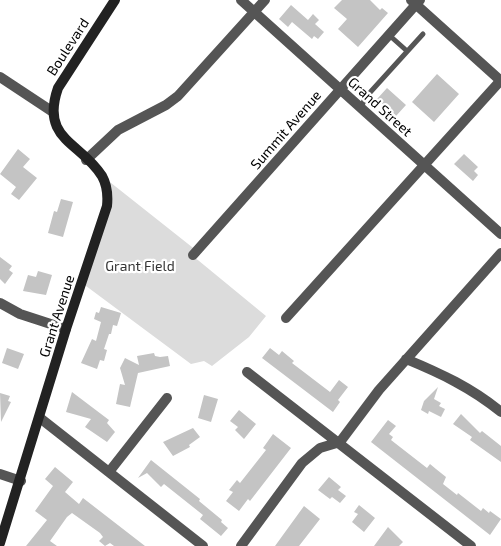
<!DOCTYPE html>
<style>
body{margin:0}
canvas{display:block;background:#fff}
</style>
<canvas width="501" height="546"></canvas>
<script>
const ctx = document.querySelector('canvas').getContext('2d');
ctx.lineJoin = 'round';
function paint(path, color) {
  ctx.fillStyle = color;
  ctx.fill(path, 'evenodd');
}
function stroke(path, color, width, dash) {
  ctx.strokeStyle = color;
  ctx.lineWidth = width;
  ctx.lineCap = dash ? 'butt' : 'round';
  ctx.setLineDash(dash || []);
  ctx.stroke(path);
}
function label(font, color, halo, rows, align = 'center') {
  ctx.font = font + ' "Exo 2",sans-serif';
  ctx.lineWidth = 4.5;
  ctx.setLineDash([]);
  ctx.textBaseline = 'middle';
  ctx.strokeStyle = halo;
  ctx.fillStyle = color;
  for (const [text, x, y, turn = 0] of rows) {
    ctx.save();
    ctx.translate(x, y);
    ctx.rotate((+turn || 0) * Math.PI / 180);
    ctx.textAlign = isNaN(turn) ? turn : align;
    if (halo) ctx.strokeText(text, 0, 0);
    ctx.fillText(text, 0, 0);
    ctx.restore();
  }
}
const green = new Path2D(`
 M101 175 197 251 193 256 266 316 249 337 212 366 204 361 191 364 82 283 105 217Z`);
const building = new Path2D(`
 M342 0H370L380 10 382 8 388 13 358 47 338 29 347 19 334 8Z
 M291 5 308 20 313 14 319 20 315 24 324 32 318 39 314 36 312 39 292 22 288 27 279 19Z
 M437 74 459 94 434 122 412 102Z
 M387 88 406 105 396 116 377 99Z
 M18 149 30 159 23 167 37 178 19 200 11 194 16 187 0 174Z
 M464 154 478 167 474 171 478 175 473 181 454 164Z
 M61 199 73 202 63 237 48 233 54 211 57 212Z
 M0 257 12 266 9 270 13 273 5 284 0 279Z
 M38 271 52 275 46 295 23 291 28 275 36 277Z
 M101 307 121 313 117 326 113 325 111 334H109L104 349 107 350 104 361 100 360 97 369 81 363 92 339 96 341 101 322 94 319 96 312 99 313Z
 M7 348 24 354 18 369 2 363Z
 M270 348 279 355 282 351 294 361 292 363 330 392 339 380 348 387 338 400 340 402 333 412 262 358Z
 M154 353 155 356 160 357 168 356 170 366 138 373 130 407 116 404 120 384 125 385 120 368 125 358 139 365 137 356Z
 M438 387 434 399 441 403 439 406 445 409 441 417 429 411 428 414 421 410 424 401Z
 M72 392 109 420 107 423 115 432 107 442 85 427 91 419 66 412Z
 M0 393 10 396 8 401 11 402 1 422Z
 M204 395 218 399 211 422 198 418Z
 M239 410 256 424 244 439 235 430 238 427 230 421Z
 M461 414 480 433 482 431 501 446V462L470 440 472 437 453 424Z
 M388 420 396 426 389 434 393 437 391 440 427 468 430 464 436 469 446 477 443 484 457 495 458 493 481 511 483 508 489 513 490 511 501 519 490 535 371 442Z
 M193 428 200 437 189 445 190 447 173 456 163 442Z
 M273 434 291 448 250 501 248 499 239 511 226 501 233 492 229 490 237 480 240 483 266 450 263 448Z
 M151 460 200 499 199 501 222 520 221 522 228 528 221 536 200 519 203 515 164 484 161 487 147 473 138 478Z
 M55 467 73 482 65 492 79 504 83 498 145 546H114L110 543 105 546 99 541 103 537 100 533 72 513 67 517 50 541 57 546H26L47 520 35 511 53 486 45 479Z
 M329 477 341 487 338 490 346 496 340 503 332 497 330 499 318 490Z
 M359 505 375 518 364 532 352 522 358 514 354 512Z
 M304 506 320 519 299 546H275Z
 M388 527 403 542 399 546H374Z`);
const lane = new Path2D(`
 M389 35 407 51
 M361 108 365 98 423 34`);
const street = new Path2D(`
 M241 0 501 234
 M411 0 501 81
 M0 77 53 112
 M86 160 118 130 166 105 178 96 265 0
 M193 255 420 0
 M0 303 20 314 66 329
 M286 318 501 80
 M406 359C440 373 472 388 501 412
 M247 372 471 546
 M40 418 203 546
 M109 472 167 398
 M0 474 21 481
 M241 546 302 463 320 448 340 442 379 390 501 253`);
const secondary = new Path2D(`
 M0 543 66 329 107 206C108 196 107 185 102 176 81 142 40 140 58 88L115 0`);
const streetNames = [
 ["Boulevard",68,47,-57],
 ["Grand Street",380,107,42],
 ["Summit Avenue",286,130,-49],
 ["Grant Avenue",57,316,-72]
];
const parkNames = [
 ["Grant Field",140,266]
];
paint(green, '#dcdcdc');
paint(building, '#c4c4c4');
stroke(lane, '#555', 5);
stroke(street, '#555', 10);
stroke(secondary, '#222', 10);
label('14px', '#000', '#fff', streetNames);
label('14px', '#333', '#fff', parkNames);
</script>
